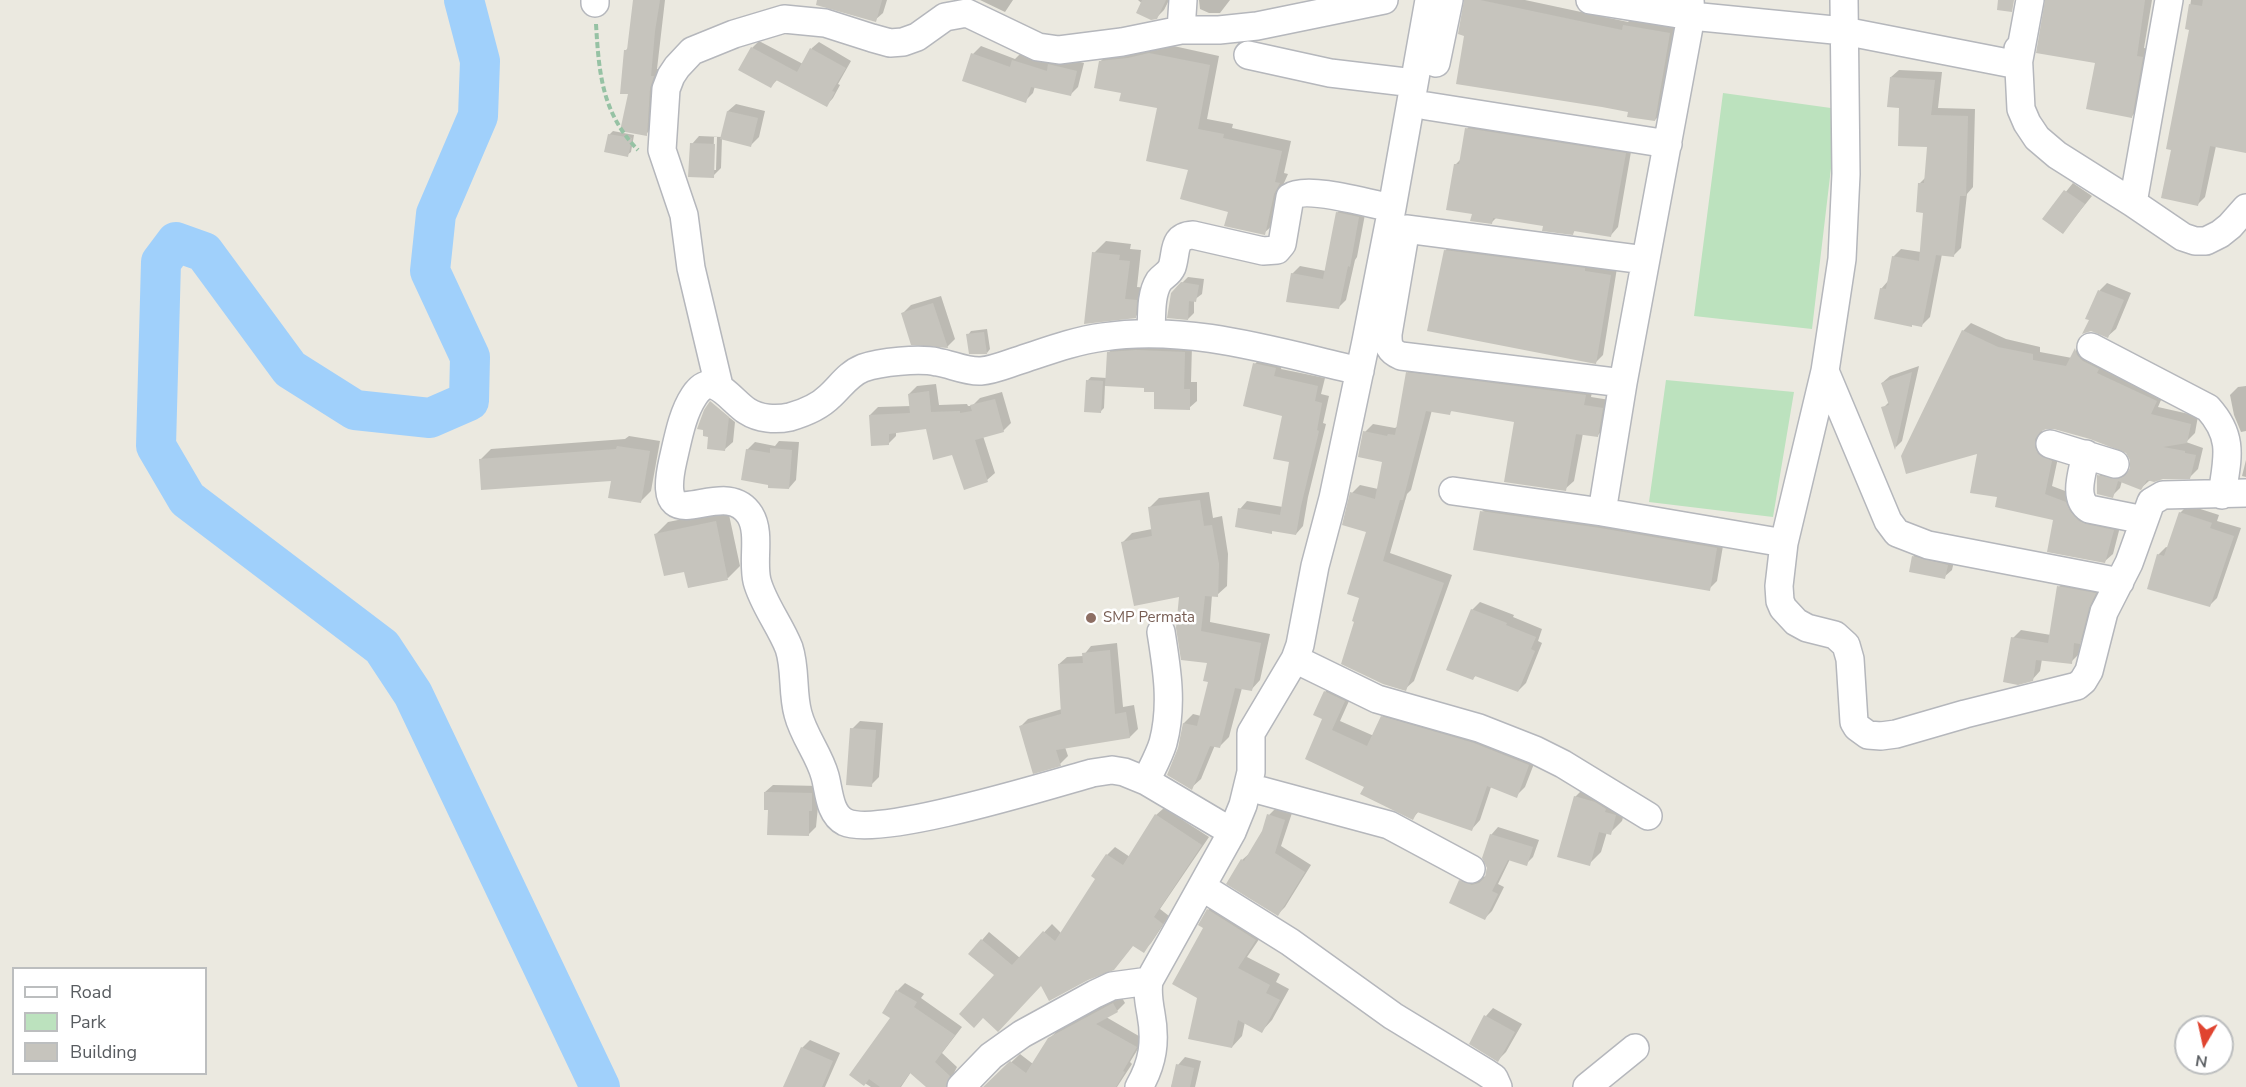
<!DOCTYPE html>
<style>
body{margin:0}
#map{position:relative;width:2246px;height:1087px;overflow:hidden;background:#ebe9e0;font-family:"Nunito Sans",sans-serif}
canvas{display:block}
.legend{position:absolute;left:12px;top:967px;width:195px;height:108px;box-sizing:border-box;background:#fff;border:2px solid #bcbebf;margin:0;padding:8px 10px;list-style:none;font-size:18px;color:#585c60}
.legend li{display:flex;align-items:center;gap:12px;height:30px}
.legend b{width:30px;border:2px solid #bcbebf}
.north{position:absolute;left:2174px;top:1015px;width:60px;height:60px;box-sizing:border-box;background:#fff;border:2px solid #bcbebf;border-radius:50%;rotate:189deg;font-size:16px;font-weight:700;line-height:24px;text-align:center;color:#585c60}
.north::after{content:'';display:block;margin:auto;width:21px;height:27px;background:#e04430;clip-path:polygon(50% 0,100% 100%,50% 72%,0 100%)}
</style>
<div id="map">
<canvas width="2246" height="1087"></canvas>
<ul class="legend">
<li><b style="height:8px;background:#fff"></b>Road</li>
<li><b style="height:16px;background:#bce2be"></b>Park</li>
<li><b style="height:16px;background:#c6c4bd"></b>Building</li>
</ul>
<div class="north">N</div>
</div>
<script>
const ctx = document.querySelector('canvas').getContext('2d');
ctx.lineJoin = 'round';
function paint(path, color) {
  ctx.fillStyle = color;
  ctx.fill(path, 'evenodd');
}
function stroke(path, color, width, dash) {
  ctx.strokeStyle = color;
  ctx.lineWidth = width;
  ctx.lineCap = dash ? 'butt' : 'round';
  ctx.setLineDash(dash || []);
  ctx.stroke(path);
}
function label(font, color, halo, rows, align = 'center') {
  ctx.font = font + ' "Nunito Sans",sans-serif';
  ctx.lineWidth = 5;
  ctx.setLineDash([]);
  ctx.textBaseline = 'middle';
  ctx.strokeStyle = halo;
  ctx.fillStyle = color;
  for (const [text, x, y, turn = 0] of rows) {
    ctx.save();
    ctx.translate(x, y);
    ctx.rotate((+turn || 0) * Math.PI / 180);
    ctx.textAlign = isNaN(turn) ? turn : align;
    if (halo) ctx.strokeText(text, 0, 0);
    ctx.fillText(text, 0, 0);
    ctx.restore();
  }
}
const green = new Path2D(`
 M1723 93 1838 109 1812 329 1694 316Z
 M1666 380 1794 392 1773 517 1649 502Z`);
const shadow = new Path2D(`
 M635 0H665L657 69H660L653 127 646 134 630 93 625 51 629 47Z
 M852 0H887L883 13 875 20Z
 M980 0H1013L1005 12Z
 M1138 0H1169L1164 10 1157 17Z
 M1199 0H1230L1220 13H1209L1200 9Z
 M1465 0H1525L1628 22 1632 18 1677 26 1663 112 1655 120 1630 111 1466 34Z
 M2047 0H2152L2144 48 2150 49 2140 108 2132 116 2097 62Z
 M2191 0H2246V151L2216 146 2205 197 2198 204 2172 149 2190 28H2187Z
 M759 41 803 64 812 48 819 42 851 61 838 84 840 85 833 98 827 105 778 79 771 86 752 48Z
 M1160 43 1219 56 1207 119 1233 124 1232 128 1291 141 1284 173 1288 174 1284 183 1274 224 1264 233 1229 211 1190 169 1159 107 1123 92 1100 62 1110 51Z
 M981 46 1015 59 1021 53 1057 57 1084 63 1078 87 1070 95 1035 86 1033 93 1025 101 973 54Z
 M1899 70 1942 72 1938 108 1975 109 1973 187 1967 194 1961 248 1953 256 1942 254 1930 317 1922 325 1881 289 1888 281 1893 257 1901 249 1921 252 1925 211 1919 184 1926 177 1928 146 1901 107 1891 77Z
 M736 104 765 111 759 137 751 145 722 138 721 168 713 176 692 144 699 136 722 137 728 111ZM714 137H717L716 170H713Z
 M1474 121 1632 146 1618 227 1611 235 1576 229 1573 233 1545 225 1497 217 1491 223 1473 213 1456 164 1461 159 1467 129Z
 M613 131 634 135 631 152 627 155 609 135Z
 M2073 183 2092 196 2062 233 2044 219Z
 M1345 205 1366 209 1357 257 1355 260 1346 300 1338 308 1292 274 1300 266 1326 271 1337 213Z
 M1106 241 1131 244 1130 249 1141 250 1137 287 1148 288 1147 305 1135 317 1094 253Z
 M1452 243 1617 268 1603 355 1596 362 1445 251Z
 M1188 277 1204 279 1202 294 1194 300V313L1188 319 1172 293Z
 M2107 283 2131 293 2116 329 2108 336 2087 318 2100 290Z
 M941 296 955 339 947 347 903 313 911 305Z
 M1971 323 2006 339 2040 347V352L2072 358 2077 349 2083 342 2164 393 2158 407 2198 416 2195 433 2186 442 2203 448 2198 469 2190 477 2162 478 2149 481 2141 488 2122 481 2120 488 2112 496 2099 476 2107 468 2127 472 2130 471 2132 460 2127 452 2090 437 2055 427 2042 429V440L2059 453 2052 486 2073 494 2121 523 2113 554 2105 561 2055 519 1998 496 1979 452 1963 331Z
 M987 329 990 349 987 353 968 335 971 331Z
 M1192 345 1191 382H1197V401L1189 408 1146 387 1105 385 1104 408 1100 412 1087 381 1091 377 1107 378 1108 353 1116 346Z
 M1262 356 1283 361 1281 369 1325 378 1321 394 1329 396 1323 423 1326 424 1308 497 1303 526 1296 534 1274 530 1271 532 1240 509 1247 501 1283 507 1290 461 1284 414 1255 364Z
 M1415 365 1593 387 1591 397 1610 400 1606 427 1598 435 1583 433 1574 481 1565 489 1516 421 1453 410 1449 413 1432 410 1411 490 1407 494 1390 553 1452 575 1414 681 1405 689 1361 597 1368 531 1352 493 1360 485 1378 489 1383 461 1365 432 1373 424 1395 428 1398 426 1407 373Z
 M1919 366 1902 441 1896 447 1883 408 1889 402 1882 383 1890 376Z
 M936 384 939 405 967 404 968 406H972L980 398 1002 392 1011 423 1003 431 983 436 995 473 987 480 953 454 927 427 896 431V436L889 443 870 415 878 407 911 406 909 394 917 386Z
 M2246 386V431L2241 432 2234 415 2230 395 2238 387Z
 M719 394 736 409 735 420 713 401Z
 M711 403 735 422 733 442 725 449Z
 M629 436 660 441 651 491 640 502 613 480 480 460 491 449 625 439Z
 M779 441 799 442 796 480 789 488 747 450 755 442 775 446Z
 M2246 460V477L2242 476Z
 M1209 492 1213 518 1222 516 1228 554 1227 586 1217 595H1212L1210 622 1270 634 1260 680 1251 690 1242 688 1229 737 1220 746 1215 745 1201 779 1191 788 1179 748 1184 723 1193 714 1201 716 1210 681 1209 661 1181 596 1123 542 1132 533 1152 529 1150 507 1159 498Z
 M1490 504 1724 540 1717 581 1709 589 1482 511Z
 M2188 505 2219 515 2217 521 2241 528 2217 598 2209 606 2158 555 2166 547 2169 548 2180 513Z
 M728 510 740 566 728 578 686 570 656 534 668 522Z
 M1921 549 1955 557 1952 570 1944 577 1913 556Z
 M2067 579 2102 586 2087 634 2081 641 2079 654 2071 662 2042 659 2040 671 2032 680 2013 638 2021 630 2051 635 2059 587Z
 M1480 602 1514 615 1513 617 1542 629 1538 641 1542 643 1526 683 1518 691 1477 675 1473 678 1472 610Z
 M1117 643 1123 707 1134 705 1138 729 1130 737 1065 747 1068 756 1060 764 1020 727 1028 719 1062 709 1059 664 1067 657 1083 656 1091 646Z
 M1334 683 1353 692 1340 721 1374 736 1382 717 1391 708 1537 756 1525 787 1516 796 1491 787 1480 820 1472 829 1419 811 1413 818 1366 786 1324 718 1315 714 1325 692Z
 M860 721 883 723 879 777 871 785 852 729Z
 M773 785 820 786 816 827 808 835 770 809 765 792Z
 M1587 785 1627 803 1622 821 1610 833 1607 832 1601 852 1589 864 1575 797Z
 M1164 808 1209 837 1160 909 1169 916 1151 943 1143 951 1134 944 1041 984 996 975 970 954 989 932 1020 958 1052 924 1061 933 1097 878 1107 855 1115 847 1130 857 1156 815Z
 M1276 808 1292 813 1281 846 1311 865 1285 907 1278 914 1242 860 1250 853 1263 832 1269 815Z
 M1498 827 1539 840 1533 857 1526 864 1510 859 1498 884 1504 887 1492 911 1485 918 1460 881 1468 874 1480 878 1486 876 1491 835Z
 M1219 900 1266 929 1247 957 1280 974 1276 982 1289 989 1272 1020 1262 1031 1245 1022 1242 1036 1232 1047 1201 999 1205 928 1200 925 1208 910Z
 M905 983 924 994 921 998 962 1027 942 1053 957 1067 954 1073 953 1082 956 1087H928L911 1072 901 1087H871L852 1075 892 1017 897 991Z
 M1121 996 1125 1003 1117 1011 1106 1017 1144 1039 1130 1062 1132 1064 1117 1087H985L1020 1054 1033 1064 1049 1039 1058 1030Z
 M1493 1008 1522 1024 1506 1052 1498 1060 1486 1016Z
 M810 1040 840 1053 825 1087H797L802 1048Z
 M1185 1057 1201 1061 1195 1087H1171L1178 1065Z`);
const river = new Path2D(`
 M464 0 480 61 478 116 436 214 430 271 470 357 469 401 430 418 355 410 290 369 204 252 176 242 161 262 156 446 187 499 382 647 413 694 600 1087`);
const building = new Path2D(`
 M633 0H660L655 31 651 76H654L650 88 647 136 620 131 628 94H620L624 50H627Z
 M817 0H882L876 22 816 5Z
 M1142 0H1166L1157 19 1151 20 1136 13Z
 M1464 0H1480L1622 30 1623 25 1670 33 1655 121 1627 117 1628 112 1602 107 1456 84 1464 36 1458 34Z
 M1998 0H2014L2012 12 1997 10Z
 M2045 0H2145L2137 56 2143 57 2132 118 2086 109 2095 63 2036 53Z
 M2203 0H2246V153L2210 146 2198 206 2161 198 2171 150 2166 149 2189 30 2185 29 2189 4 2202 6Z
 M751 47 797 72 810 48 846 68 832 91 835 92 827 107 776 80 771 88 738 70Z
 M971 53 1010 67 1012 60 1047 71 1048 64 1077 71 1071 96 1031 87 1026 103 962 81Z
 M1149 53 1210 65 1198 129 1224 134 1223 138 1282 151 1275 182 1280 183 1274 194 1265 235 1224 226 1228 212 1180 199 1188 170 1146 161 1157 108 1119 101 1121 93 1094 88 1099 61 1128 58Z
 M1890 77 1935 80 1931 115 1968 116 1966 196H1960L1954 257 1936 255 1922 327 1912 325V327L1874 319 1880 288 1886 289 1892 256 1919 261 1923 213 1916 212 1918 183H1924L1927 147 1898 146 1899 108 1887 107Z
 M727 111 758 118 751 147 720 139Z
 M1465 128 1626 153 1611 237 1574 231 1573 235 1542 231 1543 226 1493 218 1492 224 1470 221 1472 214 1446 210 1454 164H1459Z
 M608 134 632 138 628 157 604 152Z
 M690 143 715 144 714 178 688 177Z
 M2064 190 2085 204 2063 234 2042 219Z
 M1336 212 1359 217 1350 267 1348 266 1339 309 1286 302 1291 273 1323 279Z
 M1444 250 1585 268V271L1611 275 1596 364 1427 331Z
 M1092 252 1120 255 1119 260 1130 261 1125 299 1137 300 1136 318 1084 324Z
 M1181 282 1199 285 1196 302 1189 301 1188 320 1167 318 1171 293Z
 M2098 290 2124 300 2108 338 2091 331 2082 334 2089 320 2085 319Z
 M933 303 948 348 911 345 901 313Z
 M1962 330 1998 347 2033 354V360L2066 366 2075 348 2077 355 2083 361 2099 369 2097 373 2157 401 2151 414 2191 424 2187 443 2163 447 2185 451V453L2196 455 2190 479H2163L2154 482 2147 480 2141 490 2118 481 2113 498 2097 494V475L2118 479 2125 476 2130 468V460L2126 453 2090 439 2054 429H2046L2040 432 2035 439V447L2038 454 2052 461 2045 494 2066 502 2070 511 2079 521 2086 524 2114 530 2105 563 2047 552 2053 520 1995 507 1997 497 1970 493 1977 454 1906 474 1901 456Z
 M984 332 987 354H969L966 334Z
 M1136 350 1185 352 1184 389H1190V410L1154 409V392H1144V388L1105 386 1107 352Z
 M1253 363 1276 368 1274 376 1318 386 1315 401 1322 403 1317 430 1319 431 1301 506 1296 535 1272 531V534L1235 527 1238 508 1280 515 1289 462 1273 459 1282 416 1243 406Z
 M1406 372 1586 395 1584 405 1603 408 1598 437 1576 434 1566 491 1504 482 1514 422 1451 411 1450 415 1426 411 1403 500H1400L1383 561 1444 583 1406 691 1383 684 1341 664 1354 622 1352 621 1359 598 1347 594 1366 532 1342 525 1350 492 1375 499 1382 462 1358 457 1363 431 1387 436 1388 434 1395 435Z
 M1912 372 1899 433 1895 450 1881 407 1889 405 1881 383Z
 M1086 380 1103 381 1101 413 1084 412Z
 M929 391 931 412 960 411V413L972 411 970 405 995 399 1004 432 975 440 988 482 964 490 952 455 933 460 926 429 889 434V445L871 446 869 415 910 413 908 394Z
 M710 401 729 417 725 451 707 449 708 437 703 436V430L697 429 704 410Z
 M617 446 650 451 641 503 608 498 611 481 481 490 479 459 616 449Z
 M770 448 792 450 789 489 768 488V485L741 480 746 449 770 453Z
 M1200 500 1204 526 1212 525 1219 564 1218 597 1205 596 1201 631 1261 643 1252 691 1235 688 1220 748 1210 746 1192 790 1167 775 1178 748 1183 723 1197 726 1208 682 1203 681 1207 663 1181 660 1176 628 1179 597 1134 606 1121 542 1152 536 1148 507Z
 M1480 511 1600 528 1717 548 1710 591 1473 550Z
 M2179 512 2212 523 2210 528 2234 536 2210 607 2147 589 2157 554 2164 556Z
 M716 521 728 580 688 588 684 572 664 576 654 534Z
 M1912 556 1948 565 1945 579 1909 572Z
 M2057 586 2096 593 2089 608 2080 644 2074 643 2072 664 2036 660 2033 681 2018 685 2003 682 2011 637 2048 643Z
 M1471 609 1507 623 1506 625 1536 637 1531 649 1535 651 1518 692 1475 676 1473 680 1446 670Z
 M1110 650 1115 714 1126 712 1130 738 1056 750 1061 766 1033 774 1019 726 1061 714 1058 664 1083 663 1082 653Z
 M1324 691 1345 701 1332 730 1367 746 1381 716 1474 743 1529 765 1517 798 1487 786 1472 831 1417 812 1413 820 1360 794 1364 787 1305 759 1322 719 1313 715Z
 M850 728 876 730 872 787 846 785Z
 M764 792 812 793V811H809V836L767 835 768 810H764Z
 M1574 796 1595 802 1606 809 1605 812 1616 815 1611 835 1599 832 1590 866 1557 857Z
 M1155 814 1202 845 1154 917 1163 924 1144 953 1133 946 1114 970 1088 980 1049 1001 1041 986 998 1032 983 1018 974 1028 959 1014 994 975 968 954 981 939 1012 965 1043 931 1055 941 1095 879 1091 876 1106 854 1123 865Z
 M1267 814 1285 820 1275 853 1305 872 1278 916 1226 884 1241 859 1244 861 1262 831Z
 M1490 834 1533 847 1527 866 1508 860 1492 891 1498 894 1485 920 1449 903 1459 880 1472 885 1479 883 1485 877 1487 868 1482 858Z
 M1207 909 1256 940 1238 968 1270 985 1266 993 1280 1000 1262 1033 1238 1020 1232 1048 1188 1039 1197 998 1172 984 1203 928 1198 925Z
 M896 990 917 1002 914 1007 955 1035 935 1062 950 1076 946 1087H926L910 1073 900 1087H880L869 1079 864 1086 849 1075 890 1018 882 1013Z
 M1113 1003 1118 1012 1096 1024 1137 1047 1123 1071 1125 1072 1116 1087H983L1010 1061 1026 1073 1048 1038Z
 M1484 1015 1515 1032 1498 1062 1469 1044Z
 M801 1047 833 1061 822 1087H783Z
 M1176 1064 1194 1068 1190 1087H1171Z`);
const path = new Path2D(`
 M596 24C599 74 602 113 638 150`);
const street = new Path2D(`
 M595 0V3
 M1590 0 1691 16 1844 31 2018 65 2030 0
 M1844 0 1846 174 1842 259 1825 371 1784 543 1779 586 1780 601 1783 608 1796 622 1807 628 1835 635 1846 645 1850 659 1854 722 1857 727 1868 735 1881 736 1896 734 1965 714 2077 686 2083 681 2089 671 2104 612 2129 563 2151 502 2163 495 2246 493
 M1181 30 1183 0
 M2018 49 2021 109 2027 123 2037 138 2057 155 2133 203 2183 237 2195 241H2206L2220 234 2230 226 2246 208
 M1248 55 1330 73 1414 83
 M1436 63 1449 0
 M1427 106 1668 144
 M2133 203 2169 0
 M1406 229 1645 260
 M1405 234 1388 334C1388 346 1389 351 1401 356L1623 383
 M1151 333C1152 317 1150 295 1159 281 1163 276 1169 274 1172 267 1177 252 1172 236 1193 235L1263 251 1277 250 1282 244 1290 197C1306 185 1371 204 1392 208
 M2091 347 2208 408C2235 438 2227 459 2222 495
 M1825 371 1888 521 1897 533 1928 545 2120 582
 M719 386 691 268 684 215 662 150 666 89 671 76 677 67 692 51 734 34 784 19 825 23 872 38 890 43 903 42 917 37 945 17 967 13 1038 47 1059 50 1122 42 1181 30H1219L1257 26 1384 0
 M2050 444 2115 464
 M2086 454C2083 471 2072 498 2089 509L2144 520
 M1453 491 1602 512 1784 543
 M1602 512 1623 383 1691 16 1690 0
 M1295 659 1377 699 1479 728 1535 750 1563 764 1648 816
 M1146 781C1152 768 1159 756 1163 743 1173 706 1167 669 1161 632
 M1248 787 1389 825 1471 869
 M1232 832 1146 781 1124 772 1112 770 1092 773C1049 785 879 838 845 822 829 814 829 790 825 776 819 754 804 737 798 714 792 693 796 669 789 648 780 625 763 604 757 581 752 560 761 533 750 515 723 472 653 549 673 460 678 439 682 414 694 396 712 368 730 400 747 411 759 419 776 420 790 417 804 413 819 407 830 396 841 386 848 374 863 368 880 362 919 358 937 362 951 364 966 372 981 371 993 370 1005 365 1017 361 1045 352 1073 341 1103 337 1189 324 1276 352 1360 371
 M1202 887 1290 942 1393 1016 1485 1072 1494 1078 1498 1087
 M961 1087 991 1056 1022 1034 1095 994 1112 986 1149 981
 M1139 1087C1153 1063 1156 1041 1151 1014 1149 1003 1147 992 1149 981L1232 832 1243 805 1251 772V733L1295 659 1300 645 1315 566 1333 498 1366 341 1392 208 1429 0
 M1587 1087 1635 1048`);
const markers = [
 [1091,618,6,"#8d6e63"]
];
const educationNames = [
 ["SMP Permata",1103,618]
];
paint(green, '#bce2be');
paint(shadow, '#0003');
stroke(river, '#a0d0fb', 40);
paint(building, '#c6c4bd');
stroke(street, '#b5b7bc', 30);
stroke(path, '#96c2a4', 4, [6, 3]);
stroke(street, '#fff', 27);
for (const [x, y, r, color] of markers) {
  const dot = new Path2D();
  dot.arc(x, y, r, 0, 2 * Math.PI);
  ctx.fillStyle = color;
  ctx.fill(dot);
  stroke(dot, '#fff', 2);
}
label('15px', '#785e54', '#fff', educationNames, 'left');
</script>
